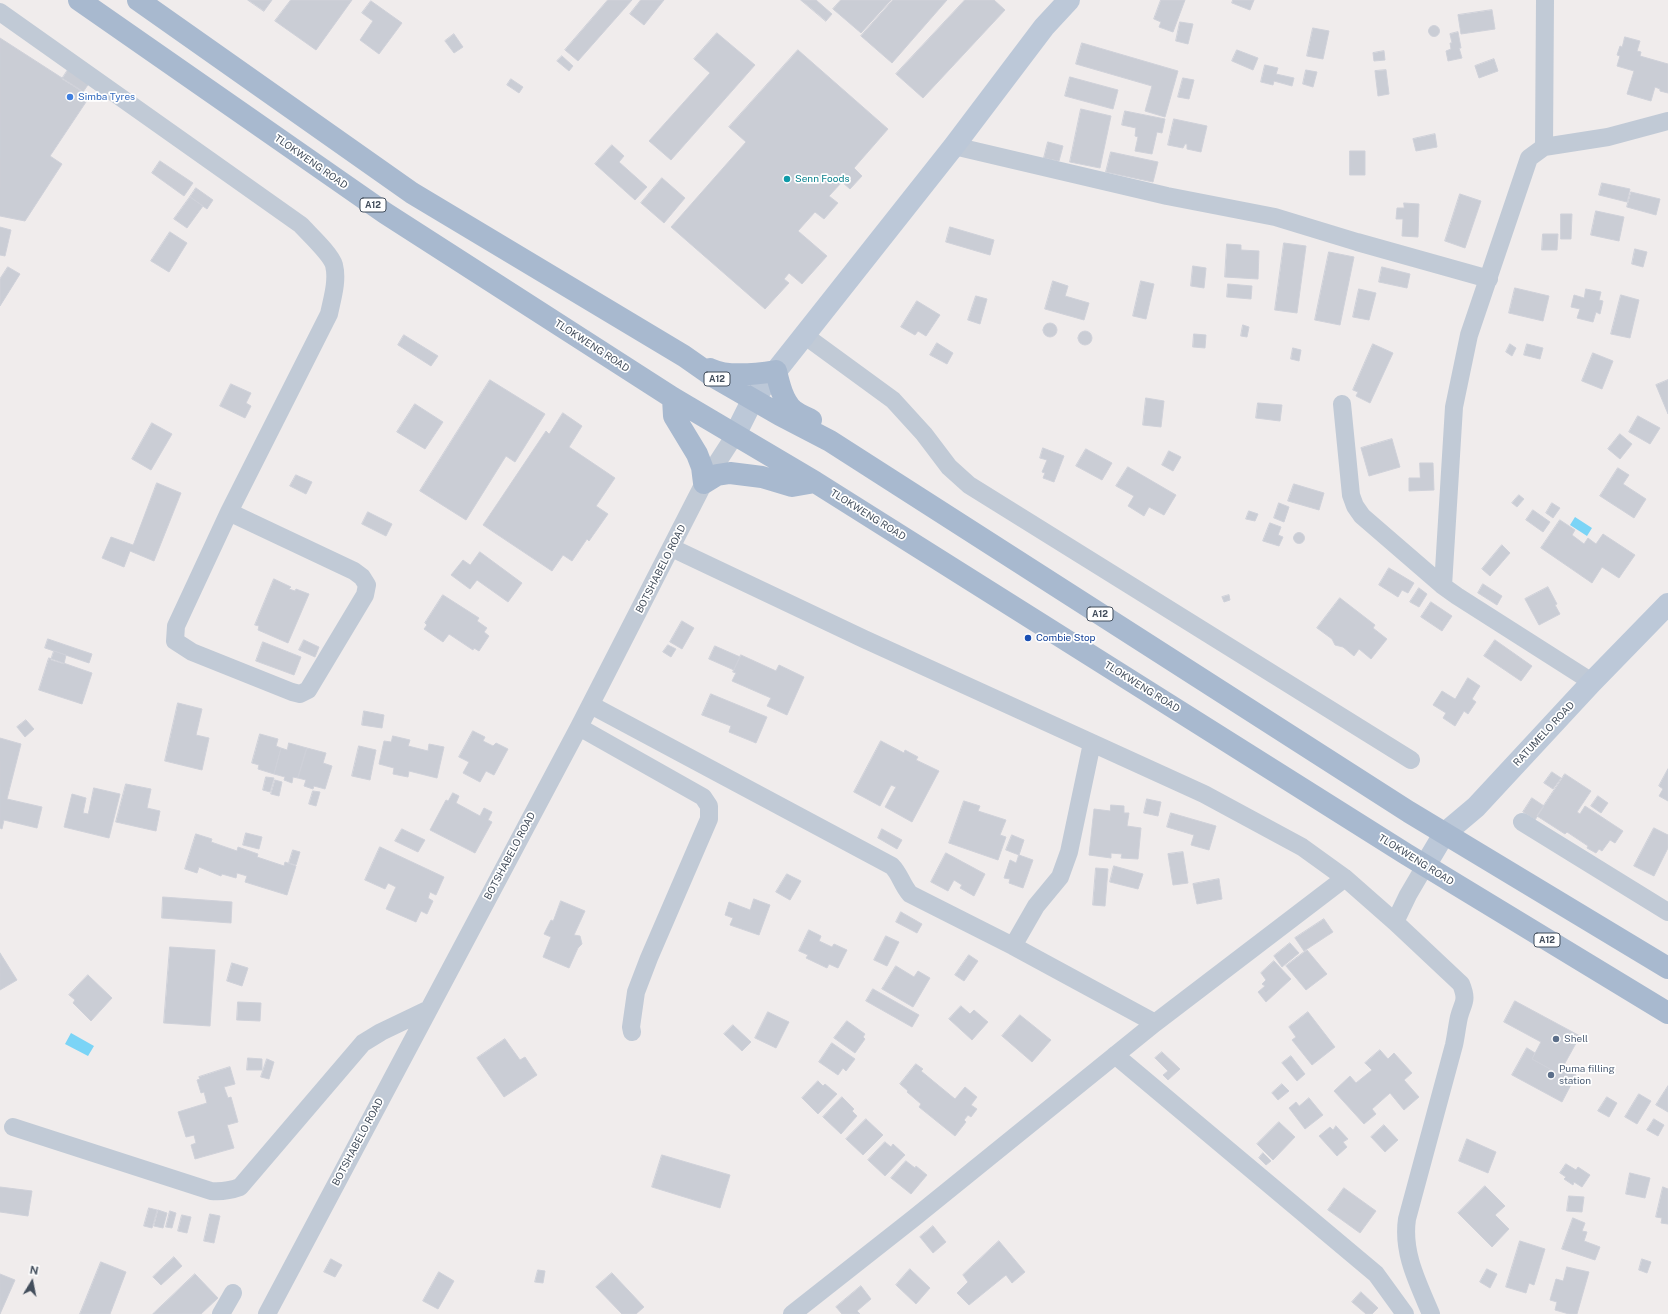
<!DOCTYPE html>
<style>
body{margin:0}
#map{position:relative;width:1668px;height:1314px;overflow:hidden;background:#f0ecec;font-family:"Public Sans",sans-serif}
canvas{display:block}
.north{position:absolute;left:12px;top:1262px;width:40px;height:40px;-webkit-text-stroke:3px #fff;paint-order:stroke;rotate:10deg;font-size:11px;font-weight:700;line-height:16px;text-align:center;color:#434e5c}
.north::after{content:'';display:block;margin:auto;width:14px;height:18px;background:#434e5c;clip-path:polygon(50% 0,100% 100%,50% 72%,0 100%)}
</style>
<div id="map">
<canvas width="1668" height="1314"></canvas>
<div class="north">N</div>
</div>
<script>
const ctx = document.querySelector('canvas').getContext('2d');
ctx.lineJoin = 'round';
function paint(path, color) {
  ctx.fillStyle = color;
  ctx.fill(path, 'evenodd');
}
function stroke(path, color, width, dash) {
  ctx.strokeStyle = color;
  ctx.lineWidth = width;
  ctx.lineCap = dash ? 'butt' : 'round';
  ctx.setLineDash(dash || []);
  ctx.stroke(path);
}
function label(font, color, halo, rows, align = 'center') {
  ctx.font = font + ' "Public Sans",sans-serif';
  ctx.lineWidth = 3.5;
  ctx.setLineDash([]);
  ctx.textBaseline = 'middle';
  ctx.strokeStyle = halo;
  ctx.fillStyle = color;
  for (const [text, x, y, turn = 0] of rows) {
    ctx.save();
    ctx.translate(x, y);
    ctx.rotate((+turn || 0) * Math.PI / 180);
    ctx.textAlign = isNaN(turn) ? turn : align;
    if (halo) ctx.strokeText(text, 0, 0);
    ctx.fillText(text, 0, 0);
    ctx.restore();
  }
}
const water = new Path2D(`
 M1575 517 1592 528 1587 536 1570 525Z
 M71 1033 94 1046 88 1056 65 1044Z`);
const building = new Path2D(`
 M248 0H272L264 11Z
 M291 0H352L316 50 275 21Z
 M608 0H632L578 61 565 50Z
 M641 0H664L644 25 630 14Z
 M801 0H816L832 14 826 21Z
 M841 0H891L861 33 833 9Z
 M893 0H947L892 63 861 36Z
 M965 0H994L1005 10 923 98 896 74Z
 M1161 0H1185L1173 32 1159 27 1161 22 1154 19Z
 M1233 0H1254L1250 10 1232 3Z
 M371 1 402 23 379 54 360 40 373 21 362 13Z
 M1492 10 1495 29 1461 34 1458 15Z
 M1180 22 1193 24 1188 44 1176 41Z
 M1428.5 31a5.5 5.5 0 1 1 11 0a5.5 5.5 0 1 1-11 0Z
 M1313 28 1329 31 1323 59 1307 56Z
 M1458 32 1461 48H1459L1462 58 1448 61 1446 51 1451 49 1450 43H1452L1450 34Z
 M717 33 755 65 671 160 649 141 710 73 694 59Z
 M454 34 463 47 454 53 445 41Z
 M1625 37 1640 41 1637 51 1641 52 1640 56 1668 64V93L1660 91V89L1655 87 1651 101 1627 94 1634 71 1617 66 1620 56 1617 55 1620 46 1622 47Z
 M0 38 90 96 50 156 62 164 25 221 0 216Z
 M1082 43 1178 71 1165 117 1145 111 1152 86 1076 64Z
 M798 50 888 129 854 168 862 176 850 189 842 182 829 196 838 203 824 219 815 212 798 231 827 256 802 284 789 273 784 279 789 283 765 309 671 227 746 142 729 127Z
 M1237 50 1258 58 1253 70 1232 61Z
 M1384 51 1385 60 1374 61 1373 53Z
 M562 56 573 66 569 71 557 61Z
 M1494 59 1498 71 1479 78 1475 66Z
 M71 65 92 79 83 92 62 79Z
 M1265 65 1278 68 1276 74 1294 78 1292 86 1274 81 1273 85 1261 82Z
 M1306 70 1317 72 1313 87 1303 84Z
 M1386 70 1389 94 1378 96 1375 71Z
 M1070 77 1118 90 1113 109 1065 96Z
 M1183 78 1194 80 1189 99 1178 97Z
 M511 79 523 87 519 93 507 85Z
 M1081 109 1111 116 1100 168 1070 162Z
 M1125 111 1165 119 1162 133 1157 132 1152 154 1135 151 1138 137 1135 136 1136 128 1122 125Z
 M1174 119 1207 126 1201 152 1187 149V144H1185L1183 148 1168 145Z
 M1435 134 1437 147 1416 151 1413 139Z
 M1048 142 1063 146 1059 161 1044 158Z
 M612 145 624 156 619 162 647 187 635 200 595 164Z
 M1350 151H1365V175H1350Z
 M1111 152 1158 162 1153 182 1106 172Z
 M160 161 193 183 184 196 152 173Z
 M662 178 685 198 664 223 641 203Z
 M1602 183 1630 189 1627 202 1599 195Z
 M196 188 213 200 207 209 190 197Z
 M1631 192 1660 199 1656 215 1627 207Z
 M1460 194 1481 201 1465 248 1445 241Z
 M190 197 203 206 187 228 174 219Z
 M1404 203 1419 204 1418 237 1402 236 1403 219H1396L1397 208H1404Z
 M1596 211 1624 217 1619 241 1591 235Z
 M1561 214H1572L1571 239H1561Z
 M0 227 11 230 5 256 0 255Z
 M950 227 994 240 990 255 946 242Z
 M170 232 187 243 169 272 151 261Z
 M1543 234H1558L1557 250H1542Z
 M1284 243 1306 246 1297 313 1275 310Z
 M1227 244 1241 245V250L1259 251 1258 279 1225 277Z
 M1635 249 1647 252 1643 267 1632 264Z
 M1329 252 1354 257 1340 325 1315 320Z
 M1193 266 1206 268 1204 288 1191 286Z
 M8 267 20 274 0 306V279Z
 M1382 267 1410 274 1407 288 1379 282Z
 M1053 281 1068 286 1065 296 1089 303 1084 320 1045 309Z
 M1141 281 1154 284 1146 319 1133 316Z
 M1228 284 1252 286 1251 299 1227 297Z
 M1515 288 1549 296 1543 321 1509 313Z
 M1359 289 1376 293 1369 320 1353 317Z
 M1586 289 1601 292 1599 300 1603 301 1600 314 1596 312 1593 322 1577 318 1580 309 1571 307 1574 295 1584 298Z
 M1621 295 1639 300 1630 338 1611 334Z
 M976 296 987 299 980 324 968 320Z
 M917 301 940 315 926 336 918 331 915 335 901 327Z
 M1043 330a7 7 0 1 1 14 0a7 7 0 1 1-14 0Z
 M1243 325 1249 327 1247 337 1241 336Z
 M1078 338a7 7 0 1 1 14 0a7 7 0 1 1-14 0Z
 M1194 334 1206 335 1205 348 1193 347Z
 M404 335 438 356 431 366 398 345Z
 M937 343 953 353 947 364 930 355Z
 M1373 344 1393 353 1370 403 1356 396 1358 392 1353 390Z
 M1510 344 1516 348 1512 356 1506 352Z
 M1527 344 1543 348 1540 359 1524 355Z
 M1293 348 1301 350 1299 361 1291 359Z
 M1593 353 1613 361 1602 389 1582 381Z
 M490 380 545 414 515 462 506 456 466 520 420 491Z
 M1668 380V414L1656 385Z
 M231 384 251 393 246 403 251 406 245 418 220 406Z
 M1146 398 1164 401 1161 427 1143 425Z
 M1258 403 1282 405 1280 421 1256 418Z
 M415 404 443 422 425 449 397 432Z
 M563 413 582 426 569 447 615 478 596 506 608 514 589 541 587 539 572 561 563 555 552 571 483 525 546 431 549 434Z
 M1638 416 1660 428 1650 444 1629 432Z
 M152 423 172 434 151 470 132 459Z
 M1620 434 1632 444 1620 459 1608 449Z
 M1392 439 1400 467 1369 476 1361 448Z
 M1043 448 1064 456 1054 482 1043 478 1045 473 1042 472 1047 460 1040 458Z
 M1086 449 1112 463 1102 480 1076 466Z
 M1169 451 1181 457 1173 471 1162 465Z
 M1420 463H1433L1434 490 1409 491V478H1420Z
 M1128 467 1176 495 1164 515 1149 507 1144 516 1128 506 1134 496 1116 486Z
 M1618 468 1629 475 1623 484 1646 499 1634 518 1600 496Z
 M296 475 312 482 306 494 290 486Z
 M157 483 181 493 154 561 130 551 124 567 102 558 111 537 133 545Z
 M1294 484 1324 493 1319 510 1288 501Z
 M1519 495 1524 499 1517 507 1512 503Z
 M1279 503 1289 507 1284 522 1274 518Z
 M1552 503 1560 508 1553 518 1546 513Z
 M1533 510 1550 522 1543 532 1526 520Z
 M1249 511 1258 514 1255 521 1246 519Z
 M368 512 392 524 386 536 362 524Z
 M1560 520 1575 530 1572 535 1584 544 1588 538 1596 544 1603 534 1635 555 1619 578 1602 567 1592 583 1541 548Z
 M1270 523 1281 527 1278 535 1283 537 1279 546 1263 541Z
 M1293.5 538a5.5 5.5 0 1 1 11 0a5.5 5.5 0 1 1-11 0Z
 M1502 545 1510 553 1490 576 1482 569Z
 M480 552 522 583 508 602 477 580 470 589 451 575 463 560 470 565Z
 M1389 568 1414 583 1408 593 1402 590 1398 597 1379 585Z
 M274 579 291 587 289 589 295 591 296 589 309 594 288 643 258 630 259 626 255 625Z
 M1483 584 1502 596 1497 605 1478 593Z
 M1548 587 1557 604 1555 605 1560 614 1539 625 1525 599Z
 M1419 588 1427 594 1419 607 1410 602Z
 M443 595 479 618 477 621 487 628 484 632 489 636 479 651 474 648 473 650 449 634 443 642 424 629 427 625 425 623Z
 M1229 595 1230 600 1224 602 1222 597Z
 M1340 598 1375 625 1373 628 1387 639 1371 659 1359 649 1354 656 1343 647 1335 645 1332 639 1317 628Z
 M1431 602 1452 616 1442 631 1421 617Z
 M682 621 694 628 682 649 670 642Z
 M48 639 92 654 89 663 45 648Z
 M304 640 319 647 315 657 299 650Z
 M1495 640 1532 666 1521 681 1484 656Z
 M263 642 301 657 294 675 256 661Z
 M668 645 676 649 671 657 663 652Z
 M715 646 740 657 734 670 709 659Z
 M54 651 66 655 64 664 51 660Z
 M741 655 776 671 779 665 804 677 787 715 767 706 771 698 732 681 736 673 733 672Z
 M49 658 92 673 82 704 39 690Z
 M1468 678 1480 686 1472 699 1476 702 1468 714 1464 711 1455 726 1443 718 1446 713 1433 705 1442 691 1455 699Z
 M711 694 767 717 756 743 729 732 731 726 702 715Z
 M178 703 202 709 196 735 209 738 202 770 165 761Z
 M364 711 384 715 382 728 362 725Z
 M26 720 34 729 25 737 17 727Z
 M473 731 485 737 483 741 493 746 496 743 508 749 494 775 486 771 480 782 463 773 469 762 459 757Z
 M260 734 278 739 276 746 281 748 274 774 258 769 259 765 252 763Z
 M393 736 410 740 408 746 428 751 429 744 444 747 437 778 409 771 408 777 393 774 394 768 379 764 384 741 391 742Z
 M0 738 21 744 7 799 42 807 37 828 4 820 2 829 0 828Z
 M881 741 904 753 905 750 918 757 916 760 939 771 912 822 885 807 896 787 891 785 880 806 854 792Z
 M289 743 307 748 298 778 293 777 292 783 284 780 285 777 274 774 281 748 287 750Z
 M359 746 376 750 370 780 352 776Z
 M307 748 326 753 323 763 332 766 325 789 314 786 313 789 304 786 306 780 298 778Z
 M1668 769V801L1659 796 1663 789 1659 786Z
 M1552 772 1561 778 1553 789 1544 783Z
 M1565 774 1591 791 1577 812 1580 814 1585 806 1623 831 1615 843 1610 840 1602 851 1599 849 1596 853 1587 848 1588 846 1567 832 1565 834 1537 816Z
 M266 777 274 778 270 792 263 790Z
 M275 780 282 782 279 796 271 794Z
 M126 784 151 789 147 808 160 811 156 831 116 822Z
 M94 788 120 794 109 838 64 827 72 794 86 798 83 813 88 814Z
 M313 791 320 792 316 806 309 804Z
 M453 793 459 796 456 803 480 816 484 808 492 812 488 820 492 822 475 853 430 830 446 800 448 801Z
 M1598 796 1608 803 1601 813 1591 806Z
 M1532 798 1544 806 1535 820 1523 812Z
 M1147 799 1161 802 1158 816 1144 813Z
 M964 801 980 806 978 811 1006 820 1000 835 1006 837 998 860 949 843Z
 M1111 805 1124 806V813H1129L1127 826 1141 828 1138 859 1121 858 1122 854 1111 853V858L1089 855 1094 809 1110 811Z
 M1171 813 1216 826 1209 850 1191 845 1194 835 1167 827Z
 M1654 828 1668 835V848L1654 876 1634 866Z
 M402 829 425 840 418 852 395 841Z
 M882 829 902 840 897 849 878 838Z
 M246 833 262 837 259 849 243 845Z
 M196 834 212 839 211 842 237 851 238 847 258 854 257 857 284 866 285 862 296 866 287 895 245 882 247 876 237 873 236 878 222 874 221 876 199 867 197 873 185 869Z
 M1012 835 1024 840 1019 855 1006 850Z
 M380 847 444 877 436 895 430 892 428 898 433 901 427 914 421 911 416 922 386 909 396 887 388 883 385 889 365 880Z
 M293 850 300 852 296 865 289 863Z
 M1183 852 1188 883 1173 885 1168 854Z
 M946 853 985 874 974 896 960 888 962 885 954 880 948 891 931 882Z
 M1019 855 1033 860 1023 888 1009 883 1010 879 1004 878 1010 860 1016 863Z
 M1114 866 1143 874 1138 889 1110 882Z
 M1096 868 1108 869 1105 906 1093 905Z
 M787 874 801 881 790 900 776 892Z
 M1219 879 1222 899 1197 904 1193 884Z
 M163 897 232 902 231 923 162 918Z
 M754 899 770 905 759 935 730 925 733 918 725 915 729 902 750 910Z
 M561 901 585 911 574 935 580 936 582 944 578 948 569 968 543 957 551 937 544 934 551 920 553 921Z
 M901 912 922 924 917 933 896 922Z
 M1324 919 1333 932 1304 951 1295 938Z
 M809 930 821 936 819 941 832 947 834 944 847 950 838 968 829 964 827 968 806 958 808 955 799 951Z
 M886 936 899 942 887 966 874 960Z
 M1290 943 1299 953 1282 967 1274 956Z
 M170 947 215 950 210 1026 164 1023Z
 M1307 950 1327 974 1306 990 1286 966Z
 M0 953 17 980 0 990Z
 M969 955 978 961 964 981 955 975Z
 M1274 961 1291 979 1266 1002 1258 992 1265 986 1262 984 1266 980 1261 973Z
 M232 963 248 968 242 986 227 981Z
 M896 966 914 977 918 971 930 978 913 1007 882 989Z
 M88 975 112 998 91 1021 73 1003 75 1000 69 995Z
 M873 989 919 1015 912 1027 866 1001Z
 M1515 1001 1580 1036 1559 1074 1532 1059 1541 1042 1504 1022Z
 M238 1002 261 1003 260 1021 237 1020Z
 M961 1006 970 1014 974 1010 988 1022 972 1040 949 1019Z
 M768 1012 789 1022 776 1048 755 1038Z
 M1308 1012 1335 1047 1312 1065 1292 1040 1296 1037 1289 1027Z
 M1020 1015 1051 1040 1032 1062 1002 1036Z
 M847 1021 865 1034 863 1037 865 1039 855 1053 834 1038Z
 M733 1025 751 1042 742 1051 724 1034Z
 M505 1039 520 1060 525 1057 537 1075 504 1097 477 1058Z
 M832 1043 855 1059 846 1071 843 1068 838 1075 819 1062Z
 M1527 1048 1535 1053 1532 1059 1559 1074 1563 1068 1576 1075 1562 1102 1512 1075Z
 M1380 1050 1388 1059 1394 1053 1412 1073 1404 1080 1419 1097 1404 1110 1390 1093 1372 1109 1376 1114 1364 1124 1334 1091 1350 1076 1356 1083 1372 1070 1365 1063Z
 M1162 1052 1180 1069 1168 1080 1163 1075 1168 1071 1155 1058Z
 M1291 1056 1305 1074 1297 1081 1282 1063Z
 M248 1058 262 1059V1070H247Z
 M267 1059 274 1062 269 1079 261 1077Z
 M916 1064 923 1069 921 1071 955 1099 965 1087 977 1097 971 1105 977 1109 971 1117 968 1115 964 1120 966 1122 955 1136 919 1107 921 1104 907 1092 908 1091 900 1084Z
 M230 1067 235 1084 224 1087 228 1098 231 1097 238 1122 227 1125 234 1148 195 1159 191 1145 196 1143 194 1135 186 1137 178 1112 207 1103 204 1092 201 1093 197 1080 200 1079 199 1077Z
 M818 1081 823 1086 825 1084 837 1094 818 1114 802 1098Z
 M1282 1084 1289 1091 1278 1100 1272 1093Z
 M1668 1086V1112L1656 1105Z
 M1639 1094 1651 1101 1637 1124 1625 1117Z
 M842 1097 854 1109 852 1111 857 1116 841 1134 823 1117Z
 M1607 1097 1617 1103 1609 1117 1598 1111Z
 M1309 1098 1323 1115 1305 1129 1289 1108 1296 1102 1299 1106Z
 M866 1119 883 1135 863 1155 846 1139Z
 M1654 1119 1664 1125 1658 1136 1647 1130Z
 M1279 1122 1295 1137 1273 1160 1257 1144Z
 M1384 1125 1398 1140 1385 1152 1371 1137Z
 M1336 1126 1348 1139 1343 1142 1347 1147 1337 1156 1319 1136 1330 1127 1333 1130Z
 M1467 1139 1496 1152 1488 1173 1459 1161Z
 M885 1142 891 1147 893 1144 905 1155 885 1176 868 1160Z
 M1263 1153 1271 1161 1266 1165 1259 1158Z
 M662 1155 730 1175 720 1208 652 1187Z
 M906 1161 915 1168 916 1166 927 1175 911 1194 891 1178Z
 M1566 1164 1576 1170 1578 1167 1590 1175 1582 1187 1574 1182 1573 1185 1564 1179 1566 1177 1560 1173Z
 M1630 1173 1650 1178 1645 1198 1626 1194Z
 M1485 1186 1505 1206 1495 1215 1509 1229 1492 1247 1458 1213Z
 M0 1187 32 1191 28 1216 0 1212Z
 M1663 1187 1668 1189V1224L1661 1223 1662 1218 1656 1217Z
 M1344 1188 1376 1211 1360 1233 1328 1210Z
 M1569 1196 1584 1197 1582 1212 1567 1211Z
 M149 1208 157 1210 152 1228 144 1226Z
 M158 1210 167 1213 163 1228 154 1226Z
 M170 1211 176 1213 172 1228 166 1227Z
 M210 1214 220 1216 214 1243 204 1241Z
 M182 1215 191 1217 187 1233 178 1231Z
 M1573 1218 1585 1223 1582 1231 1587 1232 1584 1241 1600 1247 1595 1260 1562 1249Z
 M933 1226 946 1242 933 1253 920 1237Z
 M999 1241 1025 1272 1012 1283 1006 1275 969 1305 957 1293 968 1282 963 1275Z
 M1520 1241 1545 1249 1534 1285 1529 1283 1526 1293 1506 1287Z
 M174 1257 182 1266 161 1285 153 1277Z
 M331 1259 342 1265 335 1277 324 1272Z
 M1642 1259 1651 1262 1647 1273 1639 1270Z
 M101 1262 126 1272 110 1314H80Z
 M1567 1267 1589 1272 1577 1314H1569L1555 1310 1557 1302 1550 1300 1556 1279 1563 1281Z
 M910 1269 930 1288 916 1304 896 1285Z
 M1487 1269 1497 1274 1490 1288 1480 1282Z
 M538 1270 545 1271 543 1283 535 1282Z
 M439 1272 454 1281 438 1309 423 1301Z
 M612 1273 644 1307 636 1314H622L596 1287Z
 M0 1274 15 1280 0 1314Z
 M195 1274 218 1298 201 1314H153Z
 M861 1286 871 1299 857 1311 860 1314H842L836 1307Z
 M1361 1292 1378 1308 1372 1314H1366L1352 1302Z`);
const street = new Path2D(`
 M0 12 301 225C309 234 331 254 334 265 338 281 332 299 329 314L229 512 176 626 175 641 192 652 292 692 300 694 308 690 365 595 367 585 362 577 354 571 229 512
 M954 146 1167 196 1275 217 1357 242 1489 279
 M1544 147 1545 0
 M804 335 893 400 924 434 949 467 969 485 1411 760
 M1342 404 1351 495 1355 506 1362 516 1443 586
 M672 548 864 639 1204 794 1302 847 1345 878 1395 922 1461 984C1468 1001 1463 1002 1459 1017 1457 1026 1456 1036 1454 1045L1407 1219C1402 1253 1418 1283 1431 1314
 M1592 682 1457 596 1443 586 1454 407 1469 335 1529 158 1544 147 1608 137 1668 121
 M591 705 892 866C900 874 902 885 910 894L1013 946 1155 1023
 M579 727 703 797 709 806V819L649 958 636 992 631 1027 632 1032
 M1522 822 1668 912
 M1395 922 1408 895 1425 866
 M1013 946 1036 906 1060 877 1069 852 1092 743
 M1115 1055 1376 1274 1405 1314
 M13 1127 211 1191C222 1192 229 1191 240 1187L363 1043 381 1032 429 1009
 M221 1314 233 1293
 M267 1314 579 727 704 483 735 435
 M792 1314 914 1218 1155 1023 1345 878`);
const secondary = new Path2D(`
 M735 435 753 399 776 371 954 146 1044 27 1069 0
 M1425 866 1444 834 1476 807 1592 682 1668 604`);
const primary = new Path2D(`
 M79 0 385 213 673 398 815 482 1406 854 1668 1013
 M138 0 412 193 684 356 714 377 780 415 830 441 1409 812 1668 968
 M710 369C728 378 757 374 776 371 779 384 783 401 793 410 798 414 805 417 811 420
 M673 398 674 416 697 454 702 467 704 483 717 475 730 473 762 477 792 486 815 482`);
const markers = [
 [70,97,4,"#3f7fe0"],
 [787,179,4,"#0f9aa8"],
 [1028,638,4,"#1a4fb4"],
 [1556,1039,4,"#5c6f8a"],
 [1551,1075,4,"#5c6f8a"]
];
const shields = [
 [373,205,26],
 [717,379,26],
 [1100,614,26],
 [1547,940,26]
];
const shieldNames = [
 ["A12",373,205],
 ["A12",717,379],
 ["A12",1100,614],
 ["A12",1547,940]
];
const shopNames = [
 ["Simba Tyres",78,97]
];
const streetNames = [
 ["TLOKWENG ROAD",311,162,35],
 ["TLOKWENG ROAD",592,346,33],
 ["TLOKWENG ROAD",868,515,32],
 ["BOTSHABELO ROAD",661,569,-63],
 ["TLOKWENG ROAD",1142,687,32],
 ["RATUMELO ROAD",1544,734,-47],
 ["BOTSHABELO ROAD",510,856,-62],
 ["TLOKWENG ROAD",1416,860,32],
 ["BOTSHABELO ROAD",358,1142,-62]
];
const cultureNames = [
 ["Senn Foods",795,179]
];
const transitNames = [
 ["Combie Stop",1036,638]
];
const serviceNames = [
 ["Shell",1564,1039],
 ["Puma filling",1559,1069],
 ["station",1559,1081]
];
paint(water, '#7bd4f6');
paint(building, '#cacdd5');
stroke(building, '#cfd1d9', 1);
stroke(street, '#c1cad6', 18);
stroke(secondary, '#bcc8d8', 22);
stroke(primary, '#a8b9cf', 22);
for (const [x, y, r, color] of markers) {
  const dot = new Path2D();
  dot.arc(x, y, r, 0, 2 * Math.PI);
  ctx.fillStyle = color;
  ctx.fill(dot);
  stroke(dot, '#fff', 1.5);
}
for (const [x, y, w] of shields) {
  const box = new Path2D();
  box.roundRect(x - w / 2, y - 7, w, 14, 3);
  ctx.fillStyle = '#fff';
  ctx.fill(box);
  stroke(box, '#434e5c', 1);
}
label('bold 9px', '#434e5c', null, shieldNames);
label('10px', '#366cbe', '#fff', shopNames, 'left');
label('10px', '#434e5c', '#fff', streetNames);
label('10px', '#0d838f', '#fff', cultureNames, 'left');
label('10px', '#164399', '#fff', transitNames, 'left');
label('10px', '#4e5e75', '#fff', serviceNames, 'left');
</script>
